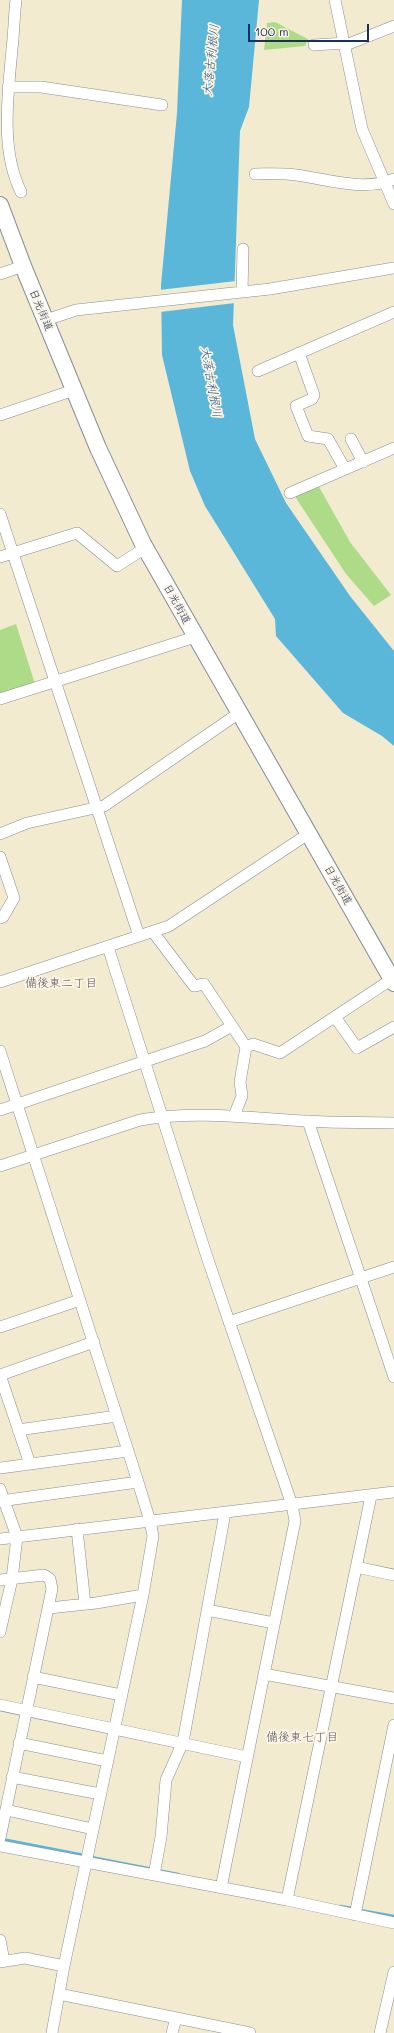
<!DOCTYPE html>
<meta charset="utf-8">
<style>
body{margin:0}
#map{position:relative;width:394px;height:2033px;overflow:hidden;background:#f2ebd0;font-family:Mali,sans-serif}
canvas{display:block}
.scale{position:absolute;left:248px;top:24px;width:121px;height:18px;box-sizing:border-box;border:2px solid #1b2f5e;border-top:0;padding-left:5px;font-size:12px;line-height:14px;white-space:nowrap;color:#1b2f5e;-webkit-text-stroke:3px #fcf5e5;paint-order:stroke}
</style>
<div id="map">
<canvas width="394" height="2033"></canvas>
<div class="scale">100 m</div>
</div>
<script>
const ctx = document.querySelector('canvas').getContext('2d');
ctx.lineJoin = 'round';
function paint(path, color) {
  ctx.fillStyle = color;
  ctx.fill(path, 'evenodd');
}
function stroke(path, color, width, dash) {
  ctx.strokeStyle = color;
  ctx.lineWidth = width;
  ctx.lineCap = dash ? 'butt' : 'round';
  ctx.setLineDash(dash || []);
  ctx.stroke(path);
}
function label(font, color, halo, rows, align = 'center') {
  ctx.font = font + ' Mali,"Klee One",sans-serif';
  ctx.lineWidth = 3.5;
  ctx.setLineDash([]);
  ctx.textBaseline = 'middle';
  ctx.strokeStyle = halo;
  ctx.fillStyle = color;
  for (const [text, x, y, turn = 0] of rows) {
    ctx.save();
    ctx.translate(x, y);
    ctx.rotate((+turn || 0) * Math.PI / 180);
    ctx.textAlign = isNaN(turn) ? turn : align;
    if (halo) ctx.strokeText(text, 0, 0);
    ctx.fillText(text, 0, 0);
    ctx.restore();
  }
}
const green = new Path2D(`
 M275 22 308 39 305 46 264 50 267 23Z
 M318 485 350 542 391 595 374 606 346 574 294 495Z
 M16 624 35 684 0 695V630Z`);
const water = new Path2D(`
 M182 0H259L249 107 240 131 233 325 255 439 286 503 350 596 394 651V746L382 736 343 713 276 636 275 619 205 506 190 471 162 355 161 285 177 113Z`);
const pier = new Path2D(`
 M236 281 235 303 160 312 159 290Z`);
const stream = new Path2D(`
 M2 1839 84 1855
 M91 1857 153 1869
 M157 1870 178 1874
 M340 1906 353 1908
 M360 1910 394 1916`);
const minor = new Path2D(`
 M16 0C14 16 14 33 12 49 8 95 0 150 21 192
 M335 0 362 129 394 204
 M314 45 345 43
 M346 45 394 26
 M8 87H41L162 105
 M255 174C269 174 282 173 296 175 327 179 363 192 394 179
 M0 274 23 266
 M242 292 243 249
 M46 320 76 310 270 289 394 268
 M299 353 314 395 312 399 296 406 308 436 328 439 345 469
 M258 371 394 312
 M0 415 74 390
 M351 439 363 462
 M290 493 394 448
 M0 514 139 936
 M0 557 77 533 117 566 145 548
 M0 699 195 637
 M0 834 27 823 104 806 239 713
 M0 857 14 898 3 917 0 918
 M153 932 194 986 204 984 246 1047 240 1082 242 1096 234 1116
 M108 947 207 1257 292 1505 295 1521 221 1888
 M0 982 169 926 308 834
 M335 1017 357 1048 394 1027
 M246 1047 253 1044 280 1053 392 979
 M0 1051 138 1482 150 1521 153 1536 143 1595 64 1966 52 2033
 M0 1110 205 1041 232 1026
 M308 1121 394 1377
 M0 1166 140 1120C194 1110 251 1118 305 1121 335 1123 364 1122 394 1123
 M229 1322 394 1267
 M0 1327 80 1300
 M0 1375 94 1342
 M0 1375 30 1464
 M18 1430 117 1416
 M0 1468 128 1451
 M0 1489 17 1537 12 1579 0 1632
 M0 1501 138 1482
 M77 1529 85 1604
 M0 1539 394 1492
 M356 1567 394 1575
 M0 1580 44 1575 50 1579 52 1589 0 1838
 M49 1608 96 1603 143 1595
 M207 1610 274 1623
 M264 1674 394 1698
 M33 1677 121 1695
 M0 1705 247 1757
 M19 1743 107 1761
 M12 1777 100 1794
 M6 1810 93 1829
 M0 1846 287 1900 394 1923
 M154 1875 161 1837 166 1780 183 1742 225 1513
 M287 1900 371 1496
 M355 1915 394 1725
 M0 1940 4 1961
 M0 1962 25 1958 64 1966
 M59 1994 250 2033
 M172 2033 176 2018
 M380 2033 394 1972`);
const highway = new Path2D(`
 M0 205 23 266 98 448 143 544 394 983`);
const streetNames = [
 ["日光街道",41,310,67],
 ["日光街道",177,604,61],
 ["日光街道",338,885,60]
];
const waterNames = [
 ["大落古利根川",211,60,-84],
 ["大落古利根川",211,382,80]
];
const neighbourhoodNames = [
 ["備後東二丁目",61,983],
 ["備後東七丁目",302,1737]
];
paint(green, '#aedb87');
paint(water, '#5bb7d9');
paint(pier, '#f2ebd0');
stroke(stream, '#5bb7d9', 2.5);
stroke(minor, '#868d97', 12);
stroke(highway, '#868d97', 18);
stroke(minor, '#fff', 11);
stroke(highway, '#fff', 16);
label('11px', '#1b2f5e', '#fcf5e5', streetNames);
label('italic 12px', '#2e5883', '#fcf5e5', waterNames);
label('12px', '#615c66', '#fcf5e5', neighbourhoodNames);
</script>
